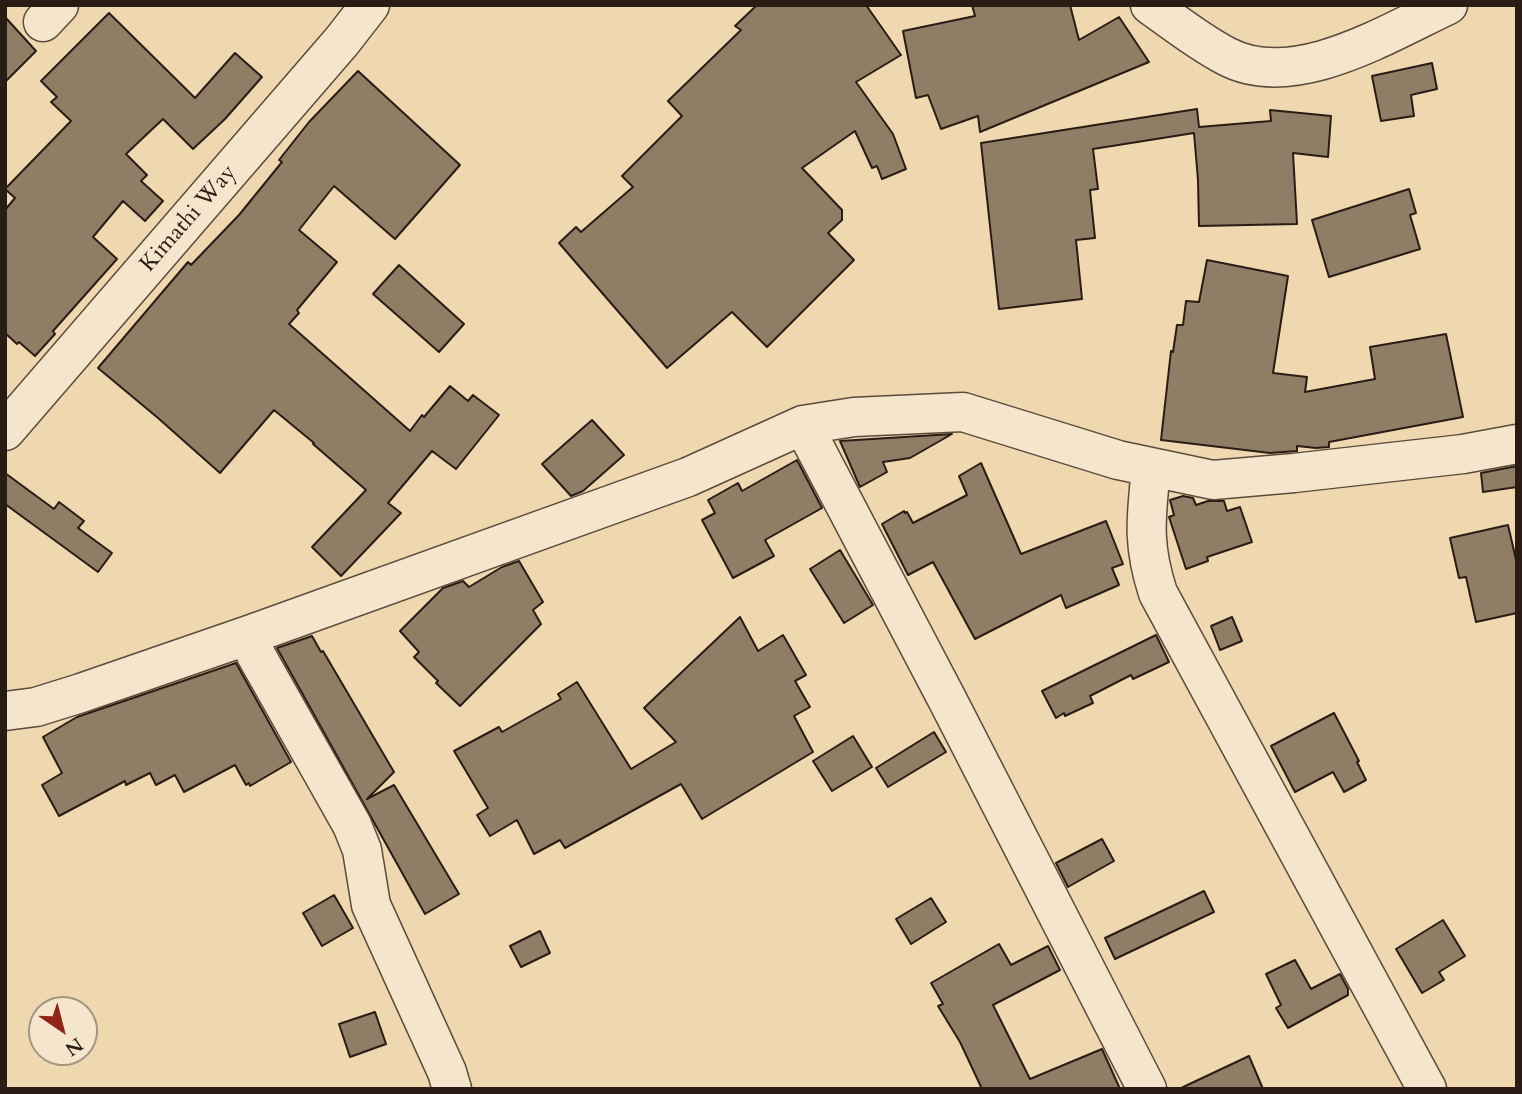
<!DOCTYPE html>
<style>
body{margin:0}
#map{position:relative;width:1522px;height:1094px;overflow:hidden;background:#efd7b0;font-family:Cardo,serif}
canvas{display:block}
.frame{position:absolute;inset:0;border:7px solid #291c15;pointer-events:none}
.north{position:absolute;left:28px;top:996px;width:70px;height:70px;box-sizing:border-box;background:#f5e5cc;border:2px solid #a39583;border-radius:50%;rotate:145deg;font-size:19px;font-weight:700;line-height:28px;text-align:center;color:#291c15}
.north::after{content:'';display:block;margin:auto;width:24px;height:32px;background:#8f2418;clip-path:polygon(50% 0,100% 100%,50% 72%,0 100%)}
</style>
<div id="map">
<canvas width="1522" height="1094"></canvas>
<div class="frame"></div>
<div class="north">N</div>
</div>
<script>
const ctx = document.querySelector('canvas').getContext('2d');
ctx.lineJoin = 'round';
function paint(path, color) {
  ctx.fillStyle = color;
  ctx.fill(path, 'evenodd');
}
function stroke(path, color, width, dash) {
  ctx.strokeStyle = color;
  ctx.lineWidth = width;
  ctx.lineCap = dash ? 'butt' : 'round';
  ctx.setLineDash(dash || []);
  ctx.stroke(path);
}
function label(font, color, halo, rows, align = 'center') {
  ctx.font = font + ' Cardo,serif';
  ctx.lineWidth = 7;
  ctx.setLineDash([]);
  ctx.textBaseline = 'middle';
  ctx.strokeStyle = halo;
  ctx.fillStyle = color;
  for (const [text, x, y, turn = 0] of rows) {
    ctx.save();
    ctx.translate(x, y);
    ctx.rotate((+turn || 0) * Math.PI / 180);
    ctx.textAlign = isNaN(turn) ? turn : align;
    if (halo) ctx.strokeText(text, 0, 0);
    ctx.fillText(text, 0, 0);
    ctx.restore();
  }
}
const building = new Path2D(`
 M757 5H866L901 55 856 82 893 134 906 169 882 179 877 166 872 168 855 131 802 168 842 210V220L828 233 854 260 767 347 732 312 667 368 559 243 576 227 581 232 633 187 622 176 682 116 668 101 741 30 735 26Z
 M972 5H1070L1079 40 1119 17 1149 62 980 132 978 116 941 129 928 95 916 98 903 31 975 16Z
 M109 13 195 98 235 53 262 77 225 119 193 149 163 119 126 154 147 175 141 181 163 201 145 221 123 201 93 237 117 259 53 331 55 334 35 356 19 342 17 344 5 333V210L15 198 5 189 71 121 51 102 57 97 41 81Z
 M5 17 36 51 5 82Z
 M1432 63 1437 89 1411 95 1414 116 1381 121 1372 76Z
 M358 71 460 165 395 239 334 186 299 230 337 262 297 310 299 313 289 324 410 431 422 415 424 417 450 386 468 401 473 395 499 415 456 469 432 451 388 503 401 513 341 576 312 547 366 490 313 444 314 443 274 410 220 473 158 418 98 368 188 262 191 265 239 215 282 162 279 160 309 122Z
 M1197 109 1199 127 1271 121 1270 110 1331 116 1328 157 1293 153 1297 224 1199 226 1198 180 1194 133 1093 149 1098 189 1090 190 1095 238 1076 240 1082 299 999 309 981 143Z
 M1409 189 1416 213 1410 215 1420 249 1329 277 1312 220Z
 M1207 260 1288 276 1273 373 1307 377 1305 392 1375 379 1370 347 1446 334 1463 417 1329 442V447L1316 448 1297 446V451L1270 453 1161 440 1171 351 1173 352 1177 325H1183L1186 301 1199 302Z
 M399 265 464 324 439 352 373 294Z
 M592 420 624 455 583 491 571 496 542 464Z
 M952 434 910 458 883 462 887 472 860 487 840 441Z
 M797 460 822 508 765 540 774 556 733 578 702 520 715 513 708 500 738 483 742 491Z
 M981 463 1021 554 1106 521 1123 564 1112 568 1119 585 1066 608 1061 595 975 639 933 562 908 575 882 524 904 511 905 513 907 512 913 523 967 495 959 476Z
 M1517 466V487L1483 492 1481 473Z
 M5 473 54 509 59 502 84 521 78 528 112 553 98 572 5 504Z
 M1183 496 1193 498 1196 505 1208 501H1224L1227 511 1240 507 1252 542 1207 557 1208 561 1186 569 1169 517 1174 515 1170 500Z
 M1508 525 1517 564V613L1476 622 1466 577 1459 578 1450 538Z
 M840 550 873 605 844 623 810 569Z
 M519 561 543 602 533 610 541 624 460 706 436 683 438 681 414 657 419 652 400 631 443 588 463 581 469 587 502 567Z
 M740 617 758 651 783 635 806 675 795 681 810 707 794 716 813 752 702 819 681 784 565 848 560 840 534 854 517 820 490 836 477 815 488 808 454 751 499 727 502 732 561 699 558 694 577 682 631 769 676 742 644 708Z
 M1232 617 1242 641 1220 650 1211 626Z
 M1156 635 1169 662 1133 679 1131 675 1090 696 1093 703 1065 716 1064 713 1056 718 1042 691Z
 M312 636 321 652 323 651 394 772 367 799 394 785 459 894 425 914 277 648Z
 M236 663 291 762 250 786 249 783 246 785 235 765 184 792 175 775 156 785 150 773 126 785 125 781 59 816 42 785 62 773 43 737 77 717Z
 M1334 713 1359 761 1357 762 1366 780 1344 792 1333 772 1295 792 1271 746Z
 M934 732 946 752 888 787 876 768Z
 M853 736 872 767 832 791 813 761Z
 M1102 839 1114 861 1068 887 1056 863Z
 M1204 891 1214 912 1115 959 1105 938Z
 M334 895 353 928 322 946 303 913Z
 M931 898 946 922 911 944 896 919Z
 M1443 920 1465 956 1439 972 1444 980 1422 993 1396 949Z
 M540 931 550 953 521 967 510 946Z
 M999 944 1011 965 1048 946 1060 970 993 1005 1030 1079 1102 1049 1120 1089H982L960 1042 938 1006 943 1004 931 983Z
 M1295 960 1311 989 1340 974 1348 989V995L1288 1028 1276 1008 1281 1005 1266 974Z
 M375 1012 386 1044 350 1057 339 1024Z
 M1249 1056 1263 1089H1179Z`);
const minor = new Path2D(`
 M1150 5C1174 22 1199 42 1226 56 1293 92 1386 34 1448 5
 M43 22 59 5
 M803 425 948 701 1147 1089
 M5 431 342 41 370 5
 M1151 469C1146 518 1142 544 1158 593L1427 1089
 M249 635 256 655 352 825 362 850 371 905 447 1072 452 1089
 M5 711 36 707 81 693 249 635 688 477 803 425 854 417 963 412 1118 460 1213 480 1294 473 1463 454 1517 444`);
const streetNames = [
 ["Kimathi Way",189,219,-49]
];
paint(building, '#907d66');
stroke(building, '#291c15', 2);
stroke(minor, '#5a4b3c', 41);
stroke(minor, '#f5e5cc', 38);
label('23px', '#291c15', '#f5e5cc', streetNames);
</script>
